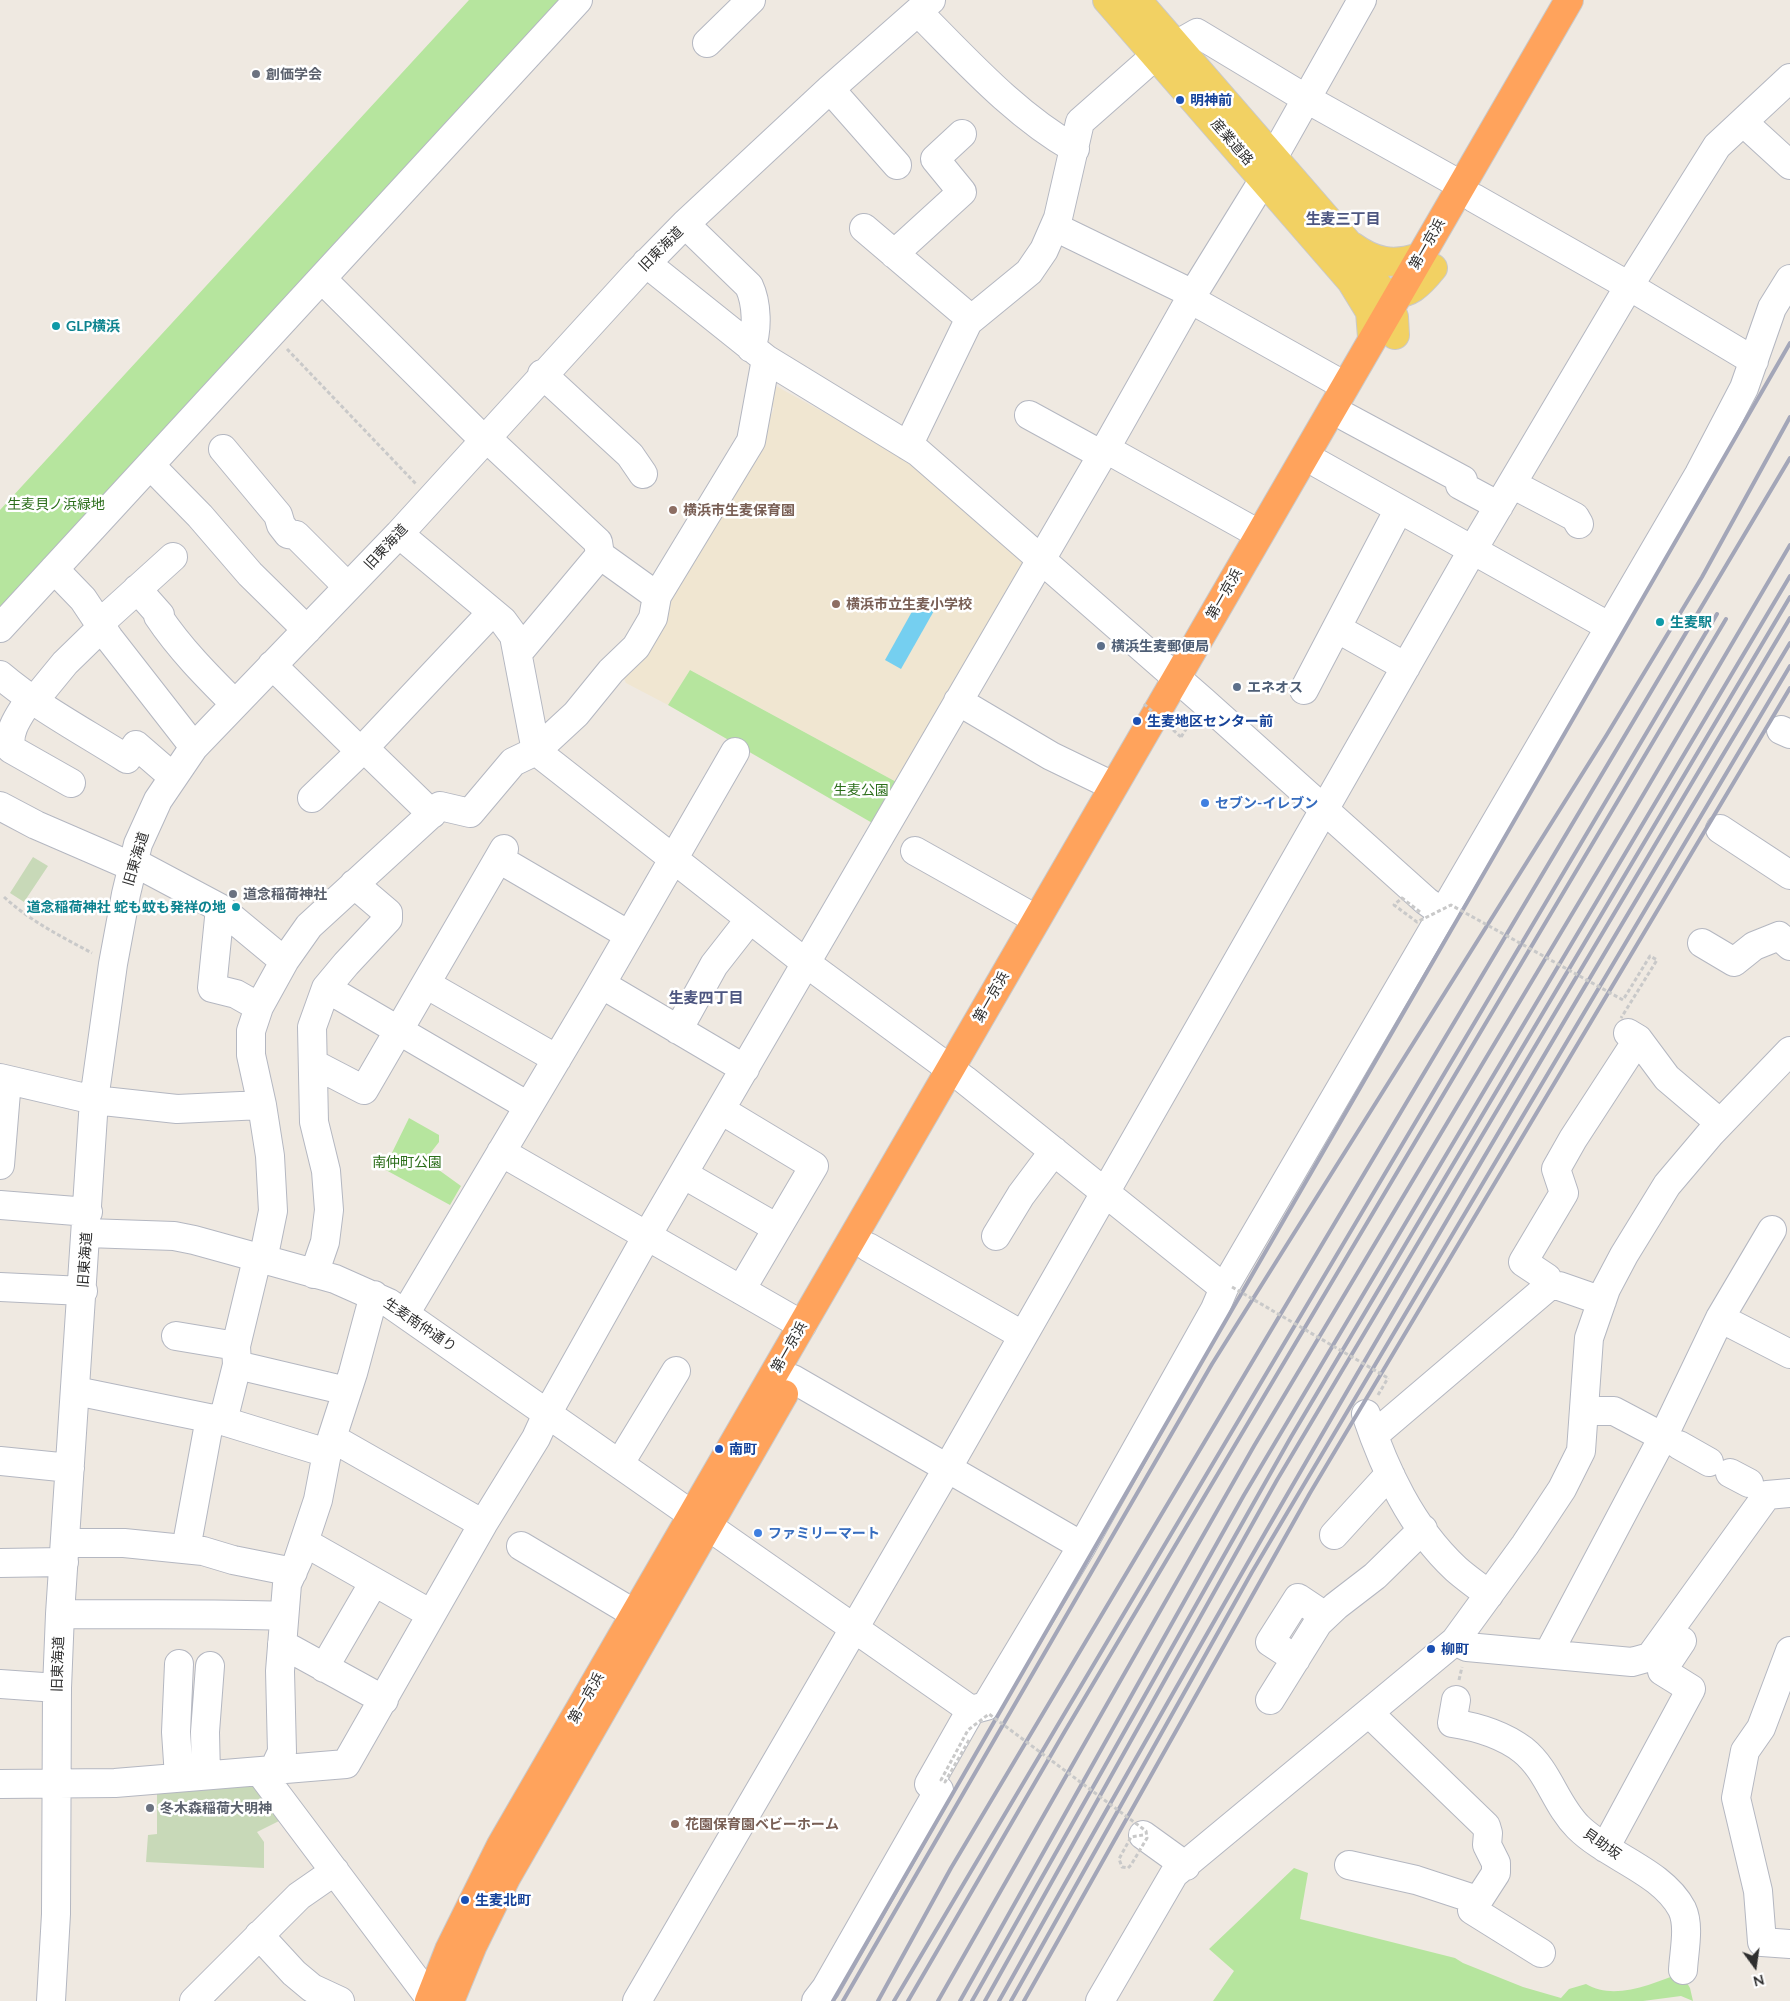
<!DOCTYPE html>
<meta charset="utf-8">
<style>
body{margin:0}
#map{position:relative;width:1790px;height:2001px;overflow:hidden;background:#efe9e1;font-family:Lato,sans-serif}
canvas{display:block}
.north{position:absolute;left:1730px;top:1941px;width:50px;height:50px;-webkit-text-stroke:4px #fff;paint-order:stroke;rotate:166deg;font-size:14px;font-weight:700;line-height:20px;text-align:center;color:#2e2e2e}
.north::after{content:'';display:block;margin:auto;width:18px;height:22px;background:#2e2e2e;clip-path:polygon(50% 0,100% 100%,50% 72%,0 100%)}
</style>
<div id="map">
<canvas width="1790" height="2001"></canvas>
<div class="north">N</div>
</div>
<script>
const ctx = document.querySelector('canvas').getContext('2d');
ctx.lineJoin = 'round';
function paint(path, color) {
  ctx.fillStyle = color;
  ctx.fill(path, 'evenodd');
}
function stroke(path, color, width, dash) {
  ctx.strokeStyle = color;
  ctx.lineWidth = width;
  ctx.lineCap = dash ? 'butt' : 'round';
  ctx.setLineDash(dash || []);
  ctx.stroke(path);
}
function label(font, color, halo, rows, align = 'center') {
  ctx.font = font + ' Lato,"Noto Sans JP",sans-serif';
  ctx.lineWidth = 5;
  ctx.setLineDash([]);
  ctx.textBaseline = 'middle';
  ctx.strokeStyle = halo;
  ctx.fillStyle = color;
  for (const [text, x, y, turn = 0] of rows) {
    ctx.save();
    ctx.translate(x, y);
    ctx.rotate((+turn || 0) * Math.PI / 180);
    ctx.textAlign = isNaN(turn) ? turn : align;
    if (halo) ctx.strokeText(text, 0, 0);
    ctx.fillText(text, 0, 0);
    ctx.restore();
  }
}
const education = new Path2D(`
 M776 386 910 460 1030 566 900 784 690 670 668 705 626 683 623 676 674 580 757 448 774 408 770 405Z`);
const green = new Path2D(`
 M469 0H568L0 620V510Z
 M690 670 900 784 874 824 668 705Z
 M409 1118 439 1135V1142L425 1160 461 1186 450 1205 384 1169Z
 M1294 1868 1308 1873 1300 1919 1455 1958 1463 1963 1523 1987 1561 1998 1569 1989 1586 1984C1614 2001 1652 1984 1681 1973L1690 1988 1693 2001 1681 1996 1643 2001H1213L1234 1971 1209 1949Z`);
const cemetery = new Path2D(`
 M33 857 48 866 24 902 10 893Z
 M256 1779 285 1818 257 1832 264 1842V1868L146 1862 148 1835 157 1834V1784Z`);
const water = new Path2D(`
 M919 599 935 609 901 669 885 660Z`);
const path = new Path2D(`
 M287 349 416 484
 M1181 737 1192 720
 M4 897C30 921 62 937 92 953
 M1378 1395 1388 1378
 M1459 1680 1462 1667`);
const minor = new Path2D(`
 M918 12C967 61 1015 115 1075 149
 M707 43 751 0
 M1176 45 1197 33 1305 98 1461 185
 M830 89 897 165
 M1743 122 1790 165
 M1273 158 1362 0
 M1474 198 1629 286 1754 361
 M685 224 749 286C757 303 758 330 751 348
 M1055 227 1193 294
 M864 228 971 319
 M894 254 962 192 935 159 962 134
 M646 263 766 359 918 452 1203 701 1426 901 1444 914
 M322 279 484 440 493 444 598 542 600 555 518 653
 M1190 299 1345 386
 M542 374 630 455 643 474
 M1029 415 1102 455
 M1346 417 1463 480 1460 485 1499 506
 M908 446 968 322 1029 272 1044 250 1058 218 1080 122 1156 55
 M223 449 278 515 281 525 288 534 296 535 348 587
 M1106 449 1259 534
 M1319 464 1610 627
 M151 466 200 516 250 574 307 630
 M1512 484 1575 517 1579 524
 M399 534 503 621 514 636 536 751 806 963 965 1080 1224 1288
 M600 555 657 596
 M54 569 83 599 109 638 194 747
 M137 589 160 615 158 616C180 649 207 676 235 704
 M99 624 173 557
 M0 628 578 0
 M1338 629 1406 667
 M272 665 360 751
 M0 675C39 708 83 731 127 759L136 745 173 777
 M1304 690 1399 509
 M29 700C20 715 7 730 11 749L71 783
 M958 701 1051 756 1113 786
 M33 702 65 663 102 627
 M1781 730 1790 734
 M364 748 432 814
 M312 798 364 748 492 612
 M0 806 36 825 133 867H143L220 908 212 988 236 994 259 1007
 M1720 829 1790 875
 M915 851 1036 919
 M499 859 629 935
 M220 908 284 961
 M1702 943 1734 962 1754 946 1779 936 1790 946
 M426 984 557 1059
 M601 984 745 1069
 M326 988 528 1106
 M678 1030 714 965 750 919
 M1628 1033 1638 1039 1667 1078 1720 1123
 M314 1064 364 1090 504 849
 M0 1078 94 1100 177 1109 262 1105
 M721 1110 814 1166 741 1290
 M501 1152 802 1325
 M0 1165 7 1080
 M683 1174 777 1228
 M0 1205 88 1212
 M87 1233 174 1236 194 1240 335 1279 389 1303 971 1710
 M996 1236 1021 1195 1054 1151
 M868 1247 1022 1335
 M263 1260 273 1211 270 1156 262 1105 251 1055V1031L259 1007 285 960 309 926 440 806 470 813 513 762 536 751 576 714 611 671 636 647 653 618 657 596 751 441 766 359
 M314 1274 325 1242 329 1210 326 1171 314 1122 312 1027 326 988 346 964 388 919V913L354 884
 M1549 1286 1547 1278 1523 1262 1564 1193 1556 1169 1573 1139 1638 1039
 M0 1287 83 1291
 M405 1314 596 993 735 752
 M1720 1318 1790 1354
 M176 1336 236 1346
 M237 1365 236 1346 257 1259
 M793 1379 1082 1546
 M76 1391 223 1421 327 1453
 M1584 1411H1614L1665 1438
 M1366 1414C1385 1470 1411 1527 1456 1569 1466 1578 1478 1586 1489 1595
 M223 1421 237 1365 347 1391
 M1374 1435 1549 1286H1559L1602 1301
 M332 1438 483 1524
 M1679 1445 1709 1462
 M0 1461 70 1468
 M620 1463 676 1371
 M1730 1473 1749 1483
 M1334 1535 1386 1478 1391 1476
 M304 1542 431 1614
 M65 1543H124L203 1551 233 1560 293 1572
 M521 1546 635 1614
 M186 1549 210 1418
 M0 1563 64 1562
 M60 1614C134 1615 209 1613 284 1616
 M1455 1641 1467 1647 1632 1662 1650 1657 1767 1495 1790 1493
 M282 1644 384 1700
 M1790 1651 1761 1728 1745 1751 1736 1798 1758 1891 1762 1942 1790 1944
 M1548 1654 1663 1437 1720 1318 1772 1230
 M1296 1659 1270 1642 1298 1598 1325 1616
 M179 1664 176 1732 179 1777
 M324 1668 374 1582
 M0 1684 57 1688
 M1270 1700 1318 1623 1336 1606 1375 1576 1423 1529
 M1456 1700 1452 1723C1478 1727 1502 1734 1523 1750 1549 1771 1555 1804 1578 1827 1608 1857 1662 1871 1682 1909 1690 1926 1684 1951 1683 1970
 M1369 1713 1486 1826 1488 1833 1487 1845 1496 1863V1873L1472 1910 1541 1953
 M274 1769 282 1752 280 1671 287 1584 298 1560 318 1500 327 1453 353 1373 374 1295
 M260 1772 432 2001
 M206 1775 205 1732 210 1666
 M0 1784 115 1783 346 1764 483 1524 536 1438 547 1414 648 1234 1102 455 1193 294 1264 179
 M1143 1835 1186 1866
 M1605 1848 1691 1689 1662 1671 1682 1641
 M1349 1865 1416 1880 1477 1900
 M259 1935 294 1973 312 1988 340 2001
 M51 2001 56 1914 57 1688 60 1614 94 1100 113 964 126 894 138 844 158 800 194 747 399 534 636 274 685 224 830 89 931 0
 M194 2001 299 1896 335 1871
 M637 2001 947 1469 1472 551 1629 286 1717 146 1790 78
 M816 2001 826 1988 939 1790 929 1784 971 1710 986 1706 1082 1546 1215 1309 1224 1288 1699 474 1744 388 1772 308 1790 279
 M1100 2001 1174 1874 1455 1641 1525 1545 1562 1489 1581 1451 1589 1338 1606 1289 1624 1255 1667 1185 1711 1133 1790 1051`);
const major = new Path2D(`
 M1107 0 1351 281 1370 312 1372 337
 M1137 0 1347 242 1386 297 1394 317 1395 335
 M1352 246C1374 262 1393 266 1419 257
 M1387 292C1408 298 1421 283 1433 268`);
const highway = new Path2D(`
 M429 2001 449 1950 501 1845 1569 0
 M450 2001 473 1945 506 1878 784 1394`);
const rail = new Path2D(`
 M833 2001 1790 343
 M843 2001 1212 1364 1606 736 1702 577 1790 417
 M878 2001 951 1868 1790 458
 M894 2001 1717 614
 M908 2001 1065 1731 1726 619
 M938 2001 1254 1446 1636 807 1790 545
 M960 2001 1244 1495 1790 576
 M972 2001 1291 1437 1790 597
 M985 2001 1277 1480 1790 618
 M999 2001C1255 1543 1520 1092 1790 643
 M1011 2001 1252 1572 1790 666
 M1024 2001 1310 1493 1790 688`);
const pathBridge = new Path2D(`
 M1144 704 1181 737
 M1420 912 1402 898 1394 905 1417 922 1451 905 1623 1000 1650 956 1657 960 1621 1018
 M1232 1287 1388 1378
 M969 1740 945 1782 941 1780 968 1730 989 1714 1146 1831 1147 1838 1131 1865 1128 1868 1122 1867 1119 1859 1131 1837 1143 1835`);
const markers = [
 [256,74,5,"#6b7280"],
 [1180,100,5,"#1a4fb4"],
 [56,326,5,"#0f9aa8"],
 [673,510,5,"#8d6e63"],
 [836,604,5,"#8d6e63"],
 [1660,622,5,"#0f9aa8"],
 [1101,646,5,"#5c6f8a"],
 [1237,687,5,"#5c6f8a"],
 [1137,721,5,"#1a4fb4"],
 [1205,803,5,"#3f7fe0"],
 [233,894,5,"#6b7280"],
 [236,907,5,"#0f9aa8"],
 [719,1449,5,"#1a4fb4"],
 [758,1533,5,"#3f7fe0"],
 [1431,1649,5,"#1a4fb4"],
 [150,1808,5,"#6b7280"],
 [675,1824,5,"#8d6e63"],
 [465,1900,5,"#1a4fb4"]
];
const worshipNames = [
 ["創価学会",266,74],
 ["道念稲荷神社",243,894],
 ["冬木森稲荷大明神",160,1808]
];
const transitNames = [
 ["明神前",1190,100],
 ["生麦地区センター前",1147,721],
 ["南町",729,1449],
 ["柳町",1441,1649],
 ["生麦北町",475,1900]
];
const streetNames = [
 ["産業道路",1232,142,49],
 ["第一京浜",1427,244,-60],
 ["旧東海道",661,249,-45],
 ["旧東海道",386,547,-47],
 ["第一京浜",1224,594,-60],
 ["旧東海道",136,859,-73],
 ["第一京浜",991,997,-60],
 ["旧東海道",85,1260,-86],
 ["生麦南仲通り",420,1325,34],
 ["第一京浜",789,1347,-60],
 ["旧東海道",58,1664,-88],
 ["第一京浜",586,1698,-60],
 ["貝助坂",1602,1844,35]
];
const cultureNames = [
 ["GLP横浜",66,326],
 ["生麦駅",1670,622],
 ["道念稲荷神社 蛇も蚊も発祥の地",226,907,"right"]
];
const parkNames = [
 ["生麦貝ノ浜緑地",56,504],
 ["生麦公園",861,790],
 ["南仲町公園",407,1162]
];
const educationNames = [
 ["横浜市生麦保育園",683,510],
 ["横浜市立生麦小学校",846,604],
 ["花園保育園ベビーホーム",685,1824]
];
const serviceNames = [
 ["横浜生麦郵便局",1111,646],
 ["エネオス",1247,687]
];
const shopNames = [
 ["セブン-イレブン",1215,803],
 ["ファミリーマート",768,1533]
];
const neighbourhoodNames = [
 ["生麦三丁目",1343,219],
 ["生麦四丁目",706,998]
];
paint(education, '#f0e6d1');
paint(green, '#b6e59e');
paint(cemetery, '#c8d9b8');
paint(water, '#75cff0');
stroke(minor, '#b4b7c1', 30);
stroke(major, '#c9c9c9', 30);
stroke(highway, '#c9c9c9', 30);
stroke(path, '#c9c9c9', 3, [4, 2.5]);
stroke(minor, '#fff', 28);
stroke(major, '#f2d163', 28);
stroke(highway, '#ffa35c', 28);
stroke(rail, '#a3a6b8', 4);
stroke(pathBridge, '#c9c9c9', 3, [4, 2.5]);
for (const [x, y, r, color] of markers) {
  const dot = new Path2D();
  dot.arc(x, y, r, 0, 2 * Math.PI);
  ctx.fillStyle = color;
  ctx.fill(dot);
  stroke(dot, '#fff', 2);
}
label('bold 14px', '#5b616d', '#fff', worshipNames, 'left');
label('bold 14px', '#164399', '#fff', transitNames, 'left');
label('14px', '#2e2e2e', '#fff', streetNames);
label('bold 14px', '#0d838f', '#fff', cultureNames, 'left');
label('14px', '#2c6e1b', '#fff', parkNames);
label('bold 14px', '#785e54', '#fff', educationNames, 'left');
label('bold 14px', '#4e5e75', '#fff', serviceNames, 'left');
label('bold 14px', '#366cbe', '#fff', shopNames, 'left');
label('bold 15px', '#4d5680', '#fff', neighbourhoodNames);
</script>
